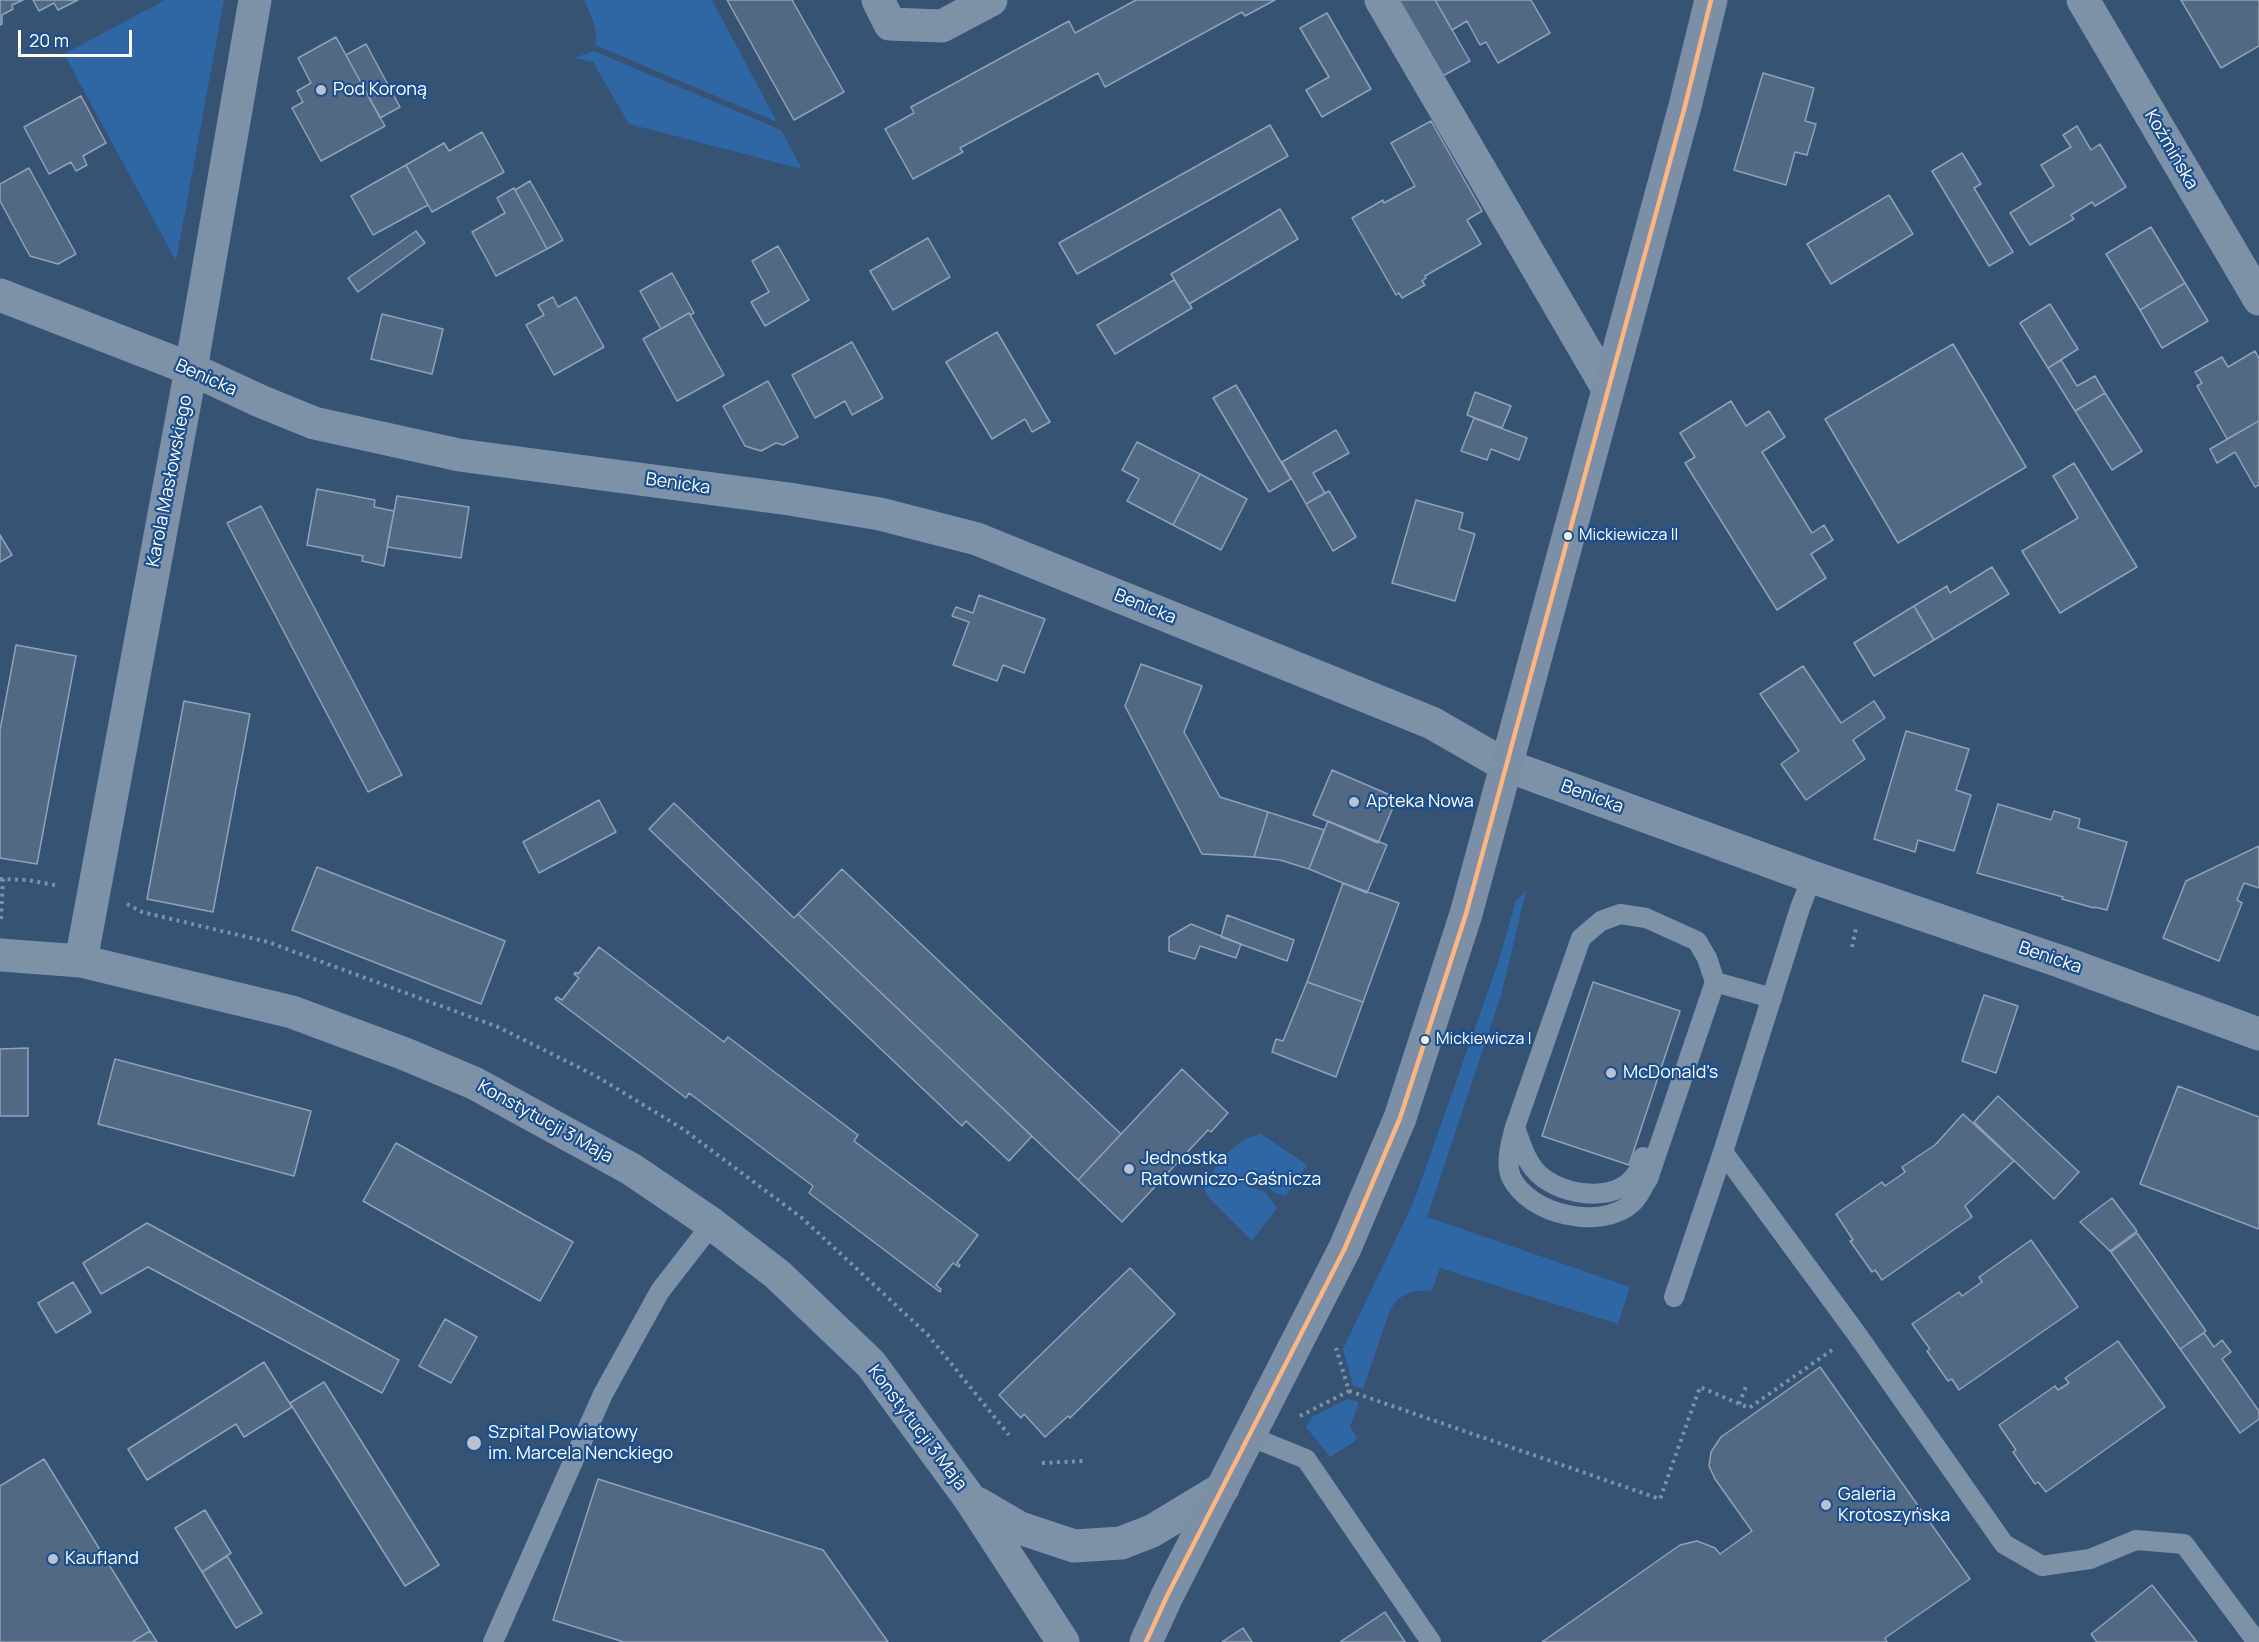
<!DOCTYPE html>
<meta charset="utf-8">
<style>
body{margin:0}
#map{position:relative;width:2259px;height:1642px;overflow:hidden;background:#365274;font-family:Manrope,sans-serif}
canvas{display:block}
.scale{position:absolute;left:18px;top:30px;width:114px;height:27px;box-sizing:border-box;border:3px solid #fff;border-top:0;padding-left:8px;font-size:18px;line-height:21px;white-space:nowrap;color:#fff;-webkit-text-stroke:4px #1b4f8f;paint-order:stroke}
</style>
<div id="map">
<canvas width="2259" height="1642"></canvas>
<div class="scale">20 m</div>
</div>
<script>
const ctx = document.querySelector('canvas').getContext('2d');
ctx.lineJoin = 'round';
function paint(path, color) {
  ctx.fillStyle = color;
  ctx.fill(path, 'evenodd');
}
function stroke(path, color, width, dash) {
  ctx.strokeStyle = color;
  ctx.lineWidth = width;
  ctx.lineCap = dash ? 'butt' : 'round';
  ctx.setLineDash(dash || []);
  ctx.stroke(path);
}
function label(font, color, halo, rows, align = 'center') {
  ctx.font = font + ' Manrope,sans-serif';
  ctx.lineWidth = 4.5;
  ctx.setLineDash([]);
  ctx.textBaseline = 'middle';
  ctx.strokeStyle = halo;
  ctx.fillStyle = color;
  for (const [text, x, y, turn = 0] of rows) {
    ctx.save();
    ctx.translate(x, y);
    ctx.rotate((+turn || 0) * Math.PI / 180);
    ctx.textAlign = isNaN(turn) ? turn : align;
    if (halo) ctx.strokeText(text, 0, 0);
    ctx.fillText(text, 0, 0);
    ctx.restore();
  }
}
const green = new Path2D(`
 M165 0H224L176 261 64 54Z
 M584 0H712L777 122 595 45C599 29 590 14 584 0Z
 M594 51 781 130 802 169 629 124 593 62 574 58Z
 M1526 891 1502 992 1427 1217 1630 1287 1618 1324 1440 1268 1432 1291C1414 1289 1400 1293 1390 1310L1363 1389 1353 1386 1343 1349 1414 1201 1499 960 1516 900Z
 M1261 1134 1307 1165 1286 1196C1268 1192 1268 1187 1260 1174L1255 1172 1249 1175V1186L1265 1192 1277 1208 1252 1241 1209 1198 1204 1188C1215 1165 1235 1139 1261 1134Z
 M1348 1399 1359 1402 1350 1427 1357 1437 1354 1442 1330 1457 1306 1427 1312 1417Z`);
const building = new Path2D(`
 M0 0H23L12 5 13 9 2 15V24L0 25Z
 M33 0H78L58 10 54 3 39 11Z
 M727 0H792L844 92 794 120Z
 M1136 0H1275L1245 16 1242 12 1105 87 1098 73 960 148 963 152 913 179 885 129 914 113 911 107 1069 21 1075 33Z
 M1395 0H1435L1470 61 1439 78Z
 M1435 0H1531L1550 33 1498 63 1486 42 1480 45 1467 21 1452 30Z
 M2181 0H2259V46L2221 68Z
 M1327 13 1371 89 1322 117 1306 90 1329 77 1300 28Z
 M336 37 385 126 321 161 292 108 303 102 297 91 311 83 298 58Z
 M366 44 400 107 380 118 346 55Z
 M1763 73 1814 88 1805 121 1816 124 1807 155 1795 152 1786 185 1734 170Z
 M81 96 106 143 83 156 87 165 76 171 71 162 49 174 24 127Z
 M1431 121 1482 211 1467 220 1481 244 1425 276 1426 278 1422 281 1425 285 1402 298 1399 293 1396 295 1352 218 1383 200 1384 203 1415 186 1391 143Z
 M1270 125 1288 156 1077 274 1059 243Z
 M2077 126 2091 150 2100 144 2126 187 2095 206 2092 202 2071 215 2074 219 2030 245 2010 213 2054 186 2041 165 2071 147 2063 135Z
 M482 132 504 172 432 212 406 165 444 143 449 151Z
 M1962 153 1981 184 1974 188 2013 252 1989 266 1932 171Z
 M406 165 428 205 373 235 351 196Z
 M29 168 76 254 58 264 30 256 0 201V184Z
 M530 181 563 240 547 249 515 190Z
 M514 188 547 249 496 276 472 232 505 213 497 198Z
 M1889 195 1913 234 1831 284 1807 244Z
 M1280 209 1298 239 1189 304 1171 274Z
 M2151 227 2185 283 2140 310 2106 254Z
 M416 231 425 243 358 292 348 278Z
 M928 238 950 277 893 310 870 271Z
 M778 246 809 300 765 326 751 302 769 292 752 261Z
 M672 273 694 313 691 315 689 313 661 329 640 291Z
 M1174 280 1192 308 1115 354 1097 325Z
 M2185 283 2208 321 2162 348 2140 310Z
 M553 297 558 307 576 297 604 347 554 375 526 325 544 315 538 305Z
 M2050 304 2078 349 2048 368 2020 323Z
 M689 313 724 375 677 401 643 339Z
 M382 314 443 329 432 374 371 359Z
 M997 332 1050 422 1032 432 1025 419 992 439 946 362Z
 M852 342 883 398 852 415 845 401 815 418 792 375Z
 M1953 344 2026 467 1898 543 1825 419Z
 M2255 351 2259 359V421L2227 439 2197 386 2202 383 2195 372 2222 357 2228 367Z
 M2061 360 2077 386 2095 376 2105 393 2075 411 2048 368Z
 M768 381 798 437 783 445 776 443 761 451 745 446 723 406Z
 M1236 385 1291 479 1269 492 1213 398Z
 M1475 392 1511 406 1502 428 1467 415Z
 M2105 393 2142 451 2112 470 2075 411Z
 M1731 401 1746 426 1769 411 1785 437 1762 452 1812 533 1824 525 1833 540 1811 554 1826 578 1777 610 1685 463 1695 457 1680 433Z
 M1474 418 1527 438 1519 460 1491 449 1487 460 1461 451Z
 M2259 421V485L2255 487 2235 452 2217 463 2210 449Z
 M1336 430 1349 453 1313 473 1325 493 1306 504 1282 462Z
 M1137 442 1200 474 1173 525 1127 501 1139 479 1122 470Z
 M2074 463 2137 567 2060 613 2022 551 2078 518 2053 476Z
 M1200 474 1247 499 1221 550 1173 525Z
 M317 489 375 500 374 507 394 511 384 566 362 561 363 556 307 545Z
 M1329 491 1356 537 1333 551 1306 504Z
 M397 496 469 507 461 558 387 547Z
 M1416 500 1463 513 1459 529 1475 534 1455 601 1392 583Z
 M261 506 402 775 368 792 227 523Z
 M0 535 12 555 0 562Z
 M1992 567 2009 594 1934 640 1914 606 1947 586 1950 593Z
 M979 595 1045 619 1024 673 1003 665 997 681 953 665 969 622 952 616 956 607 973 613Z
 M1914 606 1934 640 1874 676 1854 643Z
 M16 645 76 656 37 864 0 858V730Z
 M1141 664 1202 686 1184 732 1220 797 1268 812 1254 857 1202 854 1125 706Z
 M1803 666 1841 723 1874 701 1885 718 1853 740 1865 759 1806 800 1781 764 1799 751 1760 694Z
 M184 701 250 714 213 912 147 899Z
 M1906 731 1969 749 1956 790 1971 795 1954 851 1918 840 1915 852 1874 839Z
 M1332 770 1397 798 1378 843 1313 815Z
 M599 800 616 832 539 873 523 842Z
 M674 803 794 918 798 914 1032 1136 1009 1161 966 1121 962 1126 649 829Z
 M1998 804 2051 820 2054 811 2080 819 2078 828 2127 842 2107 910 2094 907V908L2062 899 2063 897 1977 873Z
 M1268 812 1324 830 1309 869 1280 860 1254 857Z
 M1328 821 1387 845 1367 893 1309 869Z
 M2259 846V888L2244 883 2237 900 2242 903 2219 961 2163 938 2186 881Z
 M317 867 505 941 481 1004 292 930Z
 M842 869 1121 1134 1078 1180 798 914Z
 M1343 883 1399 903 1363 1002 1307 982Z
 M1227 915 1294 940 1287 961 1221 937Z
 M1191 924 1241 944 1236 958 1200 946 1195 959 1169 951V937Z
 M599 947 724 1042 728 1037 858 1135 854 1141 978 1235 957 1263 960 1265 959 1267 953 1263 936 1285 941 1289 940 1292 809 1193 813 1186 689 1093 686 1098 555 999 557 997 562 1000 579 978 574 974 576 972 578 974Z
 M1307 982 1363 1002 1336 1077 1272 1052 1276 1039 1283 1041Z
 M1593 982 1680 1011 1629 1165 1542 1136Z
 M1984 995 2018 1006 1996 1073 1962 1061Z
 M28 1048V1116H0V1049Z
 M115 1059 311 1111 294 1176 98 1124Z
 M1182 1069 1228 1113 1211 1132 1208 1130 1122 1222 1078 1180Z
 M2178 1086 2259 1117V1229L2140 1184Z
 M1998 1096 2079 1172 2054 1199 1974 1122Z
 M1963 1114 2014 1161 1965 1206 1972 1217 1882 1280 1875 1270 1872 1272 1850 1241 1853 1240 1836 1214 1882 1182 1885 1186 1905 1172 1902 1167 1935 1145Z
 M396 1143 573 1242 540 1301 363 1201Z
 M2112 1198 2137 1231 2110 1251 2080 1222Z
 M147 1223 399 1360 382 1393 148 1267 101 1294 83 1263Z
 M2137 1233 2206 1331 2180 1349 2111 1252Z
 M2031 1240 2078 1307 1959 1390 1952 1379 1948 1381 1927 1351 1930 1349 1912 1324 1959 1292 1962 1296 1982 1282 1979 1277Z
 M1130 1268 1175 1314 1070 1418 1068 1416 1045 1437 1024 1414 1021 1418 999 1395Z
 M73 1282 91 1312 56 1333 38 1303Z
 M445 1319 477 1337 451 1383 419 1366Z
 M2204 1333 2214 1347 2222 1340 2231 1352 2222 1359 2259 1411V1419L2240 1433 2180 1349Z
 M2118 1341 2165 1407 2046 1492 2038 1482 2035 1484 2013 1452 2016 1450 1999 1425 2055 1386 2058 1390 2069 1383 2065 1378Z
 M264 1362 292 1407 244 1437 236 1424 147 1480 128 1449Z
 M1820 1367 1970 1579 1885 1638 1887 1642H1542L1680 1545 1697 1541 1715 1548 1720 1554 1752 1531 1715 1479 1709 1466 1711 1452 1721 1437Z
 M324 1382 439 1565 405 1586 290 1403Z
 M44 1459 150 1631 132 1642H0V1486Z
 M598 1479 823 1550 888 1642H624L553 1620Z
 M205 1510 231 1553 202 1572 175 1528Z
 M227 1556 262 1613 236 1628 202 1572Z
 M2152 1585 2197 1642H2097L2091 1634Z
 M1385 1612 1405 1642H1340Z
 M1243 1628 1252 1642H1222Z
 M150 1631 157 1642H132Z`);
const path = new Path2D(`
 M0 879 28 880 59 886
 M127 904 142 912 268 942 498 1027 596 1076 683 1129 802 1218 928 1335 1009 1435
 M1 919 3 879
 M1852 947 1856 928
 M1349 1391 1660 1499 1700 1387 1749 1408 1832 1350
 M1739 1404 1747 1384
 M1300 1416 1349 1391 1336 1348
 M1042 1463 1083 1461`);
const lane = new Path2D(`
 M1812 877 1800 908 1723 1152 1856 1333 2004 1544 2042 1566 2090 1559 2136 1540 2184 1544 2257 1642
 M1620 914 1646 918 1697 941 1707 958 1715 982 1648 1179C1643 1186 1639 1197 1632 1203 1601 1231 1529 1215 1511 1177 1505 1162 1511 1142 1515 1127L1581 938 1601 921Z
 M1715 982 1772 998
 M1515 1127C1520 1141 1524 1157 1534 1169 1554 1195 1616 1206 1636 1174 1640 1170 1641 1162 1643 1157
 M1674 1297 1723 1152
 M1249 1436 1306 1459 1431 1642
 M493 1642 603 1394 660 1291 712 1224`);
const street = new Path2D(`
 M878 0 890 24 942 26 991 0
 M1381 0 1608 389
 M2083 0 2259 299
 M0 295 191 369 260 401 314 423 459 455 789 499 880 514 977 539 1432 723 1505 765 1812 877 2062 962 2259 1034
 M0 955 81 961 292 1012 405 1054 474 1083 631 1169 712 1224 778 1275 871 1364 970 1499 1063 1642
 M81 961 191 369 255 0
 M977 1503 1020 1528 1074 1546 1121 1543 1152 1531 1223 1488`);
const primary = new Path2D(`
 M1146 1642 1167 1596 1345 1248 1400 1118 1466 914 1685 106 1711 0`);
const bus1 = new Path2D(`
 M1146 1642 1167 1596 1345 1248 1400 1118 1466 914 1685 106 1711 0`);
const markers = [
 [321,90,6,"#b9c2ce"],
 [1568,536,5,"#fff"],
 [1354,802,6,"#b9c2ce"],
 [1425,1040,5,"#fff"],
 [1611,1073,6,"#b9c2ce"],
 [1129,1169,6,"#b9c2ce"],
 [474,1443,8,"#b9c2ce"],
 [1826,1505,6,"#b9c2ce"],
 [53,1559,6,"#b9c2ce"]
];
const busNames = [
 ["Mickiewicza II",1579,536],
 ["Mickiewicza I",1436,1040]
];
const poiNames = [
 ["Pod Koroną",333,90],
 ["Apteka Nowa",1366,802],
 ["McDonald's",1623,1073],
 ["Jednostka",1141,1159],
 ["Ratowniczo-Gaśnicza",1141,1180],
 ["Szpital Powiatowy",488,1433],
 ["im. Marcela Nenckiego",488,1454],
 ["Galeria",1838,1495],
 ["Krotoszyńska",1838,1516],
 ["Kaufland",65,1559]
];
const streetNames = [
 ["Koźmińska",2171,150,60],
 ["Benicka",206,378,24],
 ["Karola Masłowskiego",170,481,-79],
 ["Benicka",678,484,8],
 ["Benicka",1145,607,22],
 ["Benicka",1592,797,20],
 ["Benicka",2050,958,19],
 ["Konstytucji 3 Maja",545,1122,29],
 ["Konstytucji 3 Maja",917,1428,53]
];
paint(green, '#2f66a5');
paint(building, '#526984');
stroke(building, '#92a2b6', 1.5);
stroke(path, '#7d92a8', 4, [3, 4.5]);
stroke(lane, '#7d92a8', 20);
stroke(street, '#7d92a8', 33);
stroke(primary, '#7d8ea7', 33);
stroke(bus1, '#ffb580', 4.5);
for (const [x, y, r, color] of markers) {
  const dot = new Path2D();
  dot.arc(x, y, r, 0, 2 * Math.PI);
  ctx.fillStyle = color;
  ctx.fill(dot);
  stroke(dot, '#1b4f8f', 2);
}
label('16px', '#fff', '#1b4f8f', busNames, 'left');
label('18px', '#fff', '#1b4f8f', poiNames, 'left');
label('18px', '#fff', '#1b4f8f', streetNames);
</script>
